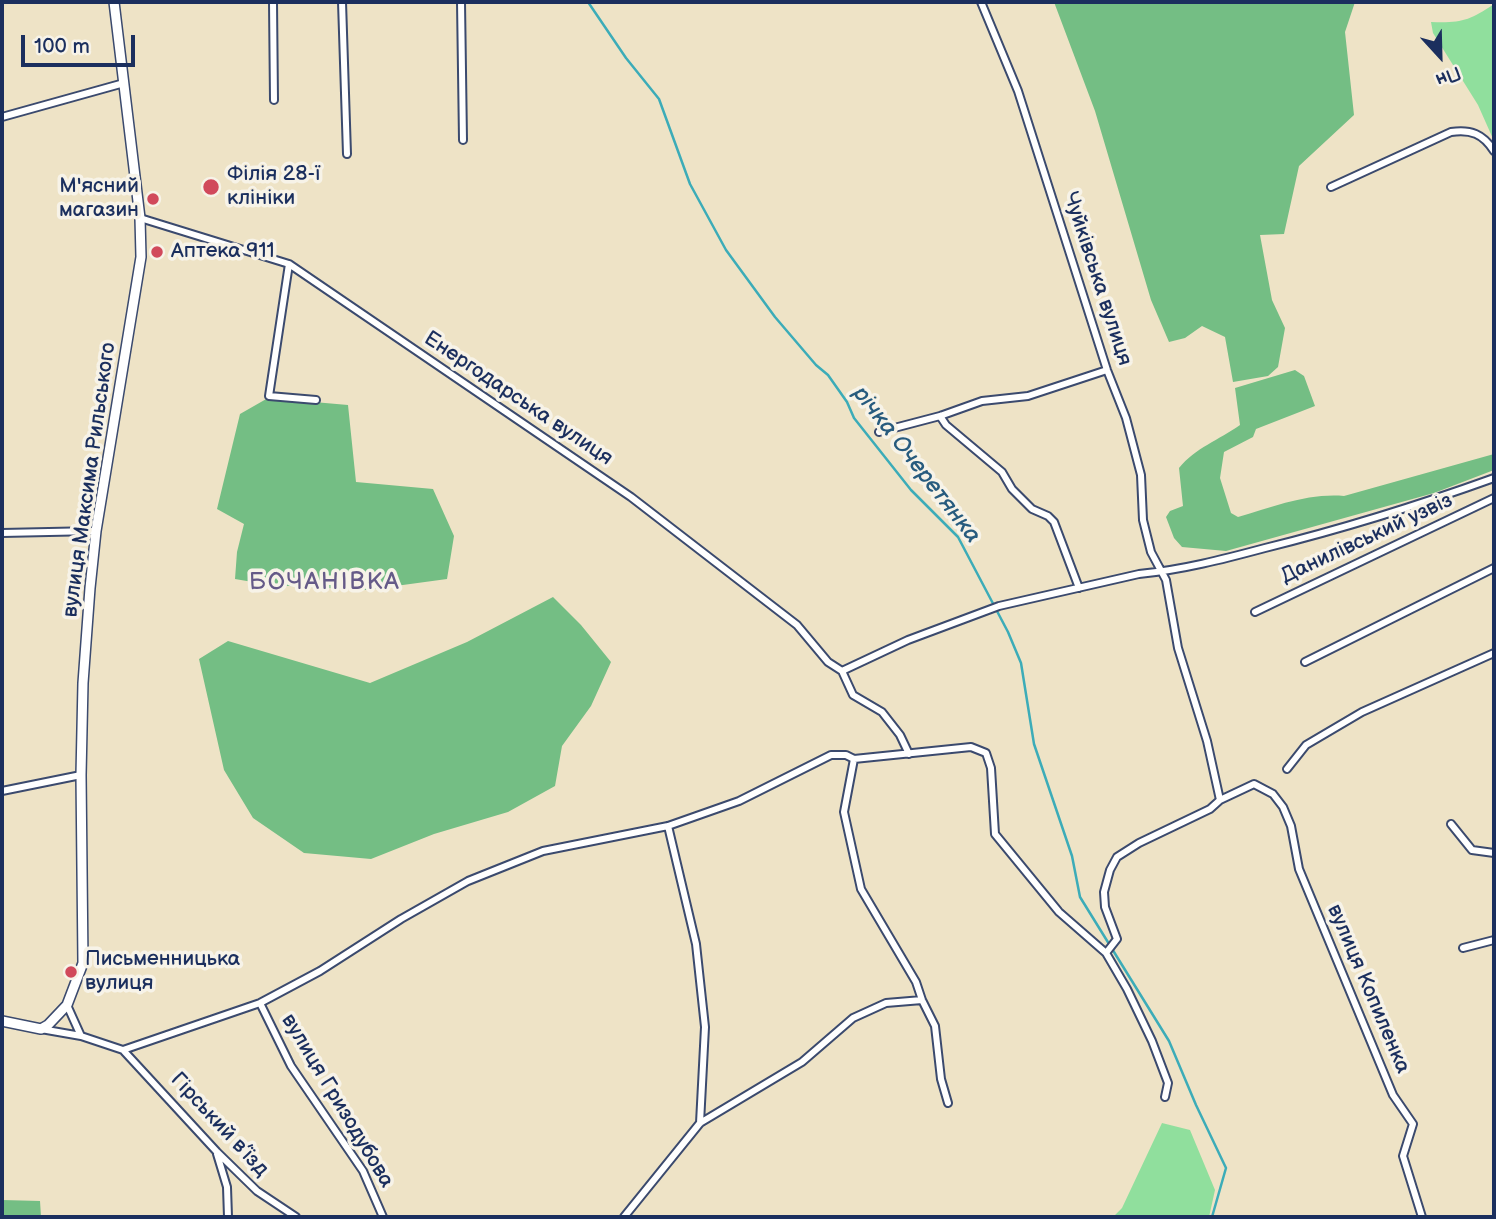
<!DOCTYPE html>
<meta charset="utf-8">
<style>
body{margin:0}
#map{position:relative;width:1496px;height:1219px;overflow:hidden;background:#eee3c6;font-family:"Balsamiq Sans",sans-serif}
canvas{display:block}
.frame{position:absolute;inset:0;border:4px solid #1b2f5e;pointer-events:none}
.north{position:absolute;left:1405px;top:21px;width:70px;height:70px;-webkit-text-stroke:5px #f7f3e8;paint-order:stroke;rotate:158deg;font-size:19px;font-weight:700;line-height:28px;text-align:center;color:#1b2f5e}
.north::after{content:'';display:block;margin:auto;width:24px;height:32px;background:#1b2f5e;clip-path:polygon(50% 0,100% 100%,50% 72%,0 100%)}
.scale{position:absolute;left:21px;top:35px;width:114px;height:32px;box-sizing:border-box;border:4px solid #1b2f5e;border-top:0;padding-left:9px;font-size:21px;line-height:24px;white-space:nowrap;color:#1b2f5e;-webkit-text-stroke:5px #f7f3e8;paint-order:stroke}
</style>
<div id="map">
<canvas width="1496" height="1219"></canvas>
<div class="frame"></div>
<div class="north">Пн</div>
<div class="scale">100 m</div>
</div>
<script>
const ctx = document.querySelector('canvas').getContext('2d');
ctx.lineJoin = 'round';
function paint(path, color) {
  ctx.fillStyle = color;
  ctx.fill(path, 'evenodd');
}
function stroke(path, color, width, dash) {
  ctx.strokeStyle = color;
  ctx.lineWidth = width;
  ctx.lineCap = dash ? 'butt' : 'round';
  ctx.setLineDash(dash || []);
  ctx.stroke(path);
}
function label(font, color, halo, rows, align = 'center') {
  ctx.font = font + ' "Balsamiq Sans",sans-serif';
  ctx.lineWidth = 7;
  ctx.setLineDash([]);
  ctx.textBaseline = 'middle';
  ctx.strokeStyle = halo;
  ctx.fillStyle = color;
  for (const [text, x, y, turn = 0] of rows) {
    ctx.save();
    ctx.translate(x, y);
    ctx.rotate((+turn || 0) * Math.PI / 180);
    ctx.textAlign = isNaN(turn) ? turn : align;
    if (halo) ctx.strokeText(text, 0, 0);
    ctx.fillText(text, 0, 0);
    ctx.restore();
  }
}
const green = new Path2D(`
 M1494 4V141L1478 105 1433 33 1431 22C1461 23 1469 21 1494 4Z
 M1162 1123 1190 1130 1215 1190 1209 1217H1113L1122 1208Z`);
const forest = new Path2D(`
 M1054 2H1355L1345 32 1354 115 1299 166 1284 234 1260 235 1272 300 1285 328 1278 367 1268 376 1233 382 1225 337 1202 326 1185 338 1169 342 1151 300 1095 111Z
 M1295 370 1304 376 1315 406 1256 429 1253 437 1224 452 1220 478 1231 513 1238 517C1273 507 1307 493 1344 496L1494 454V470L1434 493 1226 551 1182 547 1174 538 1166 517 1170 511 1183 506 1179 468C1195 448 1219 440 1240 425L1235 388Z
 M268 398 348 405 356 482 433 489 454 536 447 579 366 590 270 585 235 579 237 552 244 524 217 509 240 414Z
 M553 597 581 625 611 662 591 706 562 746 555 786 508 812 434 834 371 859 304 853 253 818 224 770 199 659 228 641 370 683 467 642Z
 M2 1200 40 1201 41 1217H2Z`);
const stream = new Path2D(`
 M588 2 626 58 659 99 690 184 726 250 775 317 816 365 828 375 847 402 854 418 911 490 958 537 1008 632 1021 663 1034 744 1072 856 1080 897 1169 1041 1196 1105 1226 1168 1212 1217`);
const minor = new Path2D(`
 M273 2 274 100
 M342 2 347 154
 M461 2 463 140
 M981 2 1018 91 1107 370 1126 418 1141 475 1143 520 1151 552 1166 580 1178 648 1207 741 1220 800
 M2 117 124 83
 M1331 187 1451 132C1471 129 1483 134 1494 151
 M140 218 289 264 631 497 797 625 828 662 842 671 853 695 882 712 900 735 909 754
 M289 264 269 396 316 400
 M940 416 946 425 1002 472 1012 489 1032 509 1048 516 1054 522 1079 588
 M879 432 940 416 982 401 1028 396 1107 370
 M2 533 96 531
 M1255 612 1494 498
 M1305 662 1494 568
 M842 671 908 640 999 606 1139 574C1182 570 1224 559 1265 548 1342 529 1419 505 1494 478
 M854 759 844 812 861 889 916 982 922 1000 935 1026 941 1079 948 1103
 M1287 769 1306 745 1362 712 1494 653
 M2 791 81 775
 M1451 824 1472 850 1494 853
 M668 826 696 944 705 1027 700 1123
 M1463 948 1494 940
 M1106 953 1117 939 1105 907 1104 892 1110 870 1117 857 1139 843 1210 809 1220 800 1254 784 1273 794 1283 807 1291 826 1299 869 1393 1095 1413 1124 1403 1156 1422 1217
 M260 1003 291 1066 363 1171 383 1217
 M67 1005 81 1036
 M41 1029 81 1036 123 1050 217 1152 257 1191 296 1217
 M123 1050 260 1003 320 971 401 919 468 881 543 851 668 826 739 801 831 755H846L854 759 971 747 986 753 991 768 995 834 1059 912 1106 953 1127 989 1152 1041 1168 1083 1165 1097
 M217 1154 227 1187 228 1217
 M624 1217 700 1123 802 1062 853 1018 886 1003 922 1000`);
const secondary = new Path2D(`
 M2 1021 41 1029 48 1025 67 1005 83 963 81 775 83 683 90 588 96 531 141 257 140 218 114 2`);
const markers = [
 [211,187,9,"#d1495b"],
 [153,199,7,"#d1495b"],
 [157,252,7,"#d1495b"],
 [71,972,7,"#d1495b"]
];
const poiNames = [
 ["Філія 28-ї",227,175],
 ["клініки",227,199],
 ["М'ясний",139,187,"right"],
 ["магазин",139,211,"right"],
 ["Аптека 911",171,252],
 ["Письменницька",85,960],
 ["вулиця",85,984]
];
const streetNames = [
 ["Чуйківська вулиця",1097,279,72],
 ["Енергодарська вулиця",518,399,34],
 ["вулиця Максима Рильського",90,480,-82],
 ["Данилівський узвіз",1367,539,-25],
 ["вулиця Копиленка",1368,989,67],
 ["вулиця Гризодубова",337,1101,59],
 ["Гірський в’їзд",219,1125,47]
];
const waterNames = [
 ["річка Очеретянка",916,465,52]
];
const quarterNames = [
 ["БОЧАНІВКА",325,583]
];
paint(green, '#90df9d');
paint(forest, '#74be84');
stroke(stream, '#3cacb8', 2.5);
stroke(minor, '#3b4a6e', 10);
stroke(secondary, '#3b4a6e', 12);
stroke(minor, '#fff', 6);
stroke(secondary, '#fff', 9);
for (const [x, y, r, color] of markers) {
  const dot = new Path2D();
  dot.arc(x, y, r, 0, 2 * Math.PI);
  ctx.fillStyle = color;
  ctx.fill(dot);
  stroke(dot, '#f7f3e8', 2.5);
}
label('21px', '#1b2f5e', '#f7f3e8', poiNames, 'left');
label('21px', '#1b2f5e', '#f7f3e8', streetNames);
label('italic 23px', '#275b7e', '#f7f3e8', waterNames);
ctx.letterSpacing = '2px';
label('24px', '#655a88', '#f7f3e8', quarterNames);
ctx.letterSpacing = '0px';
</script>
